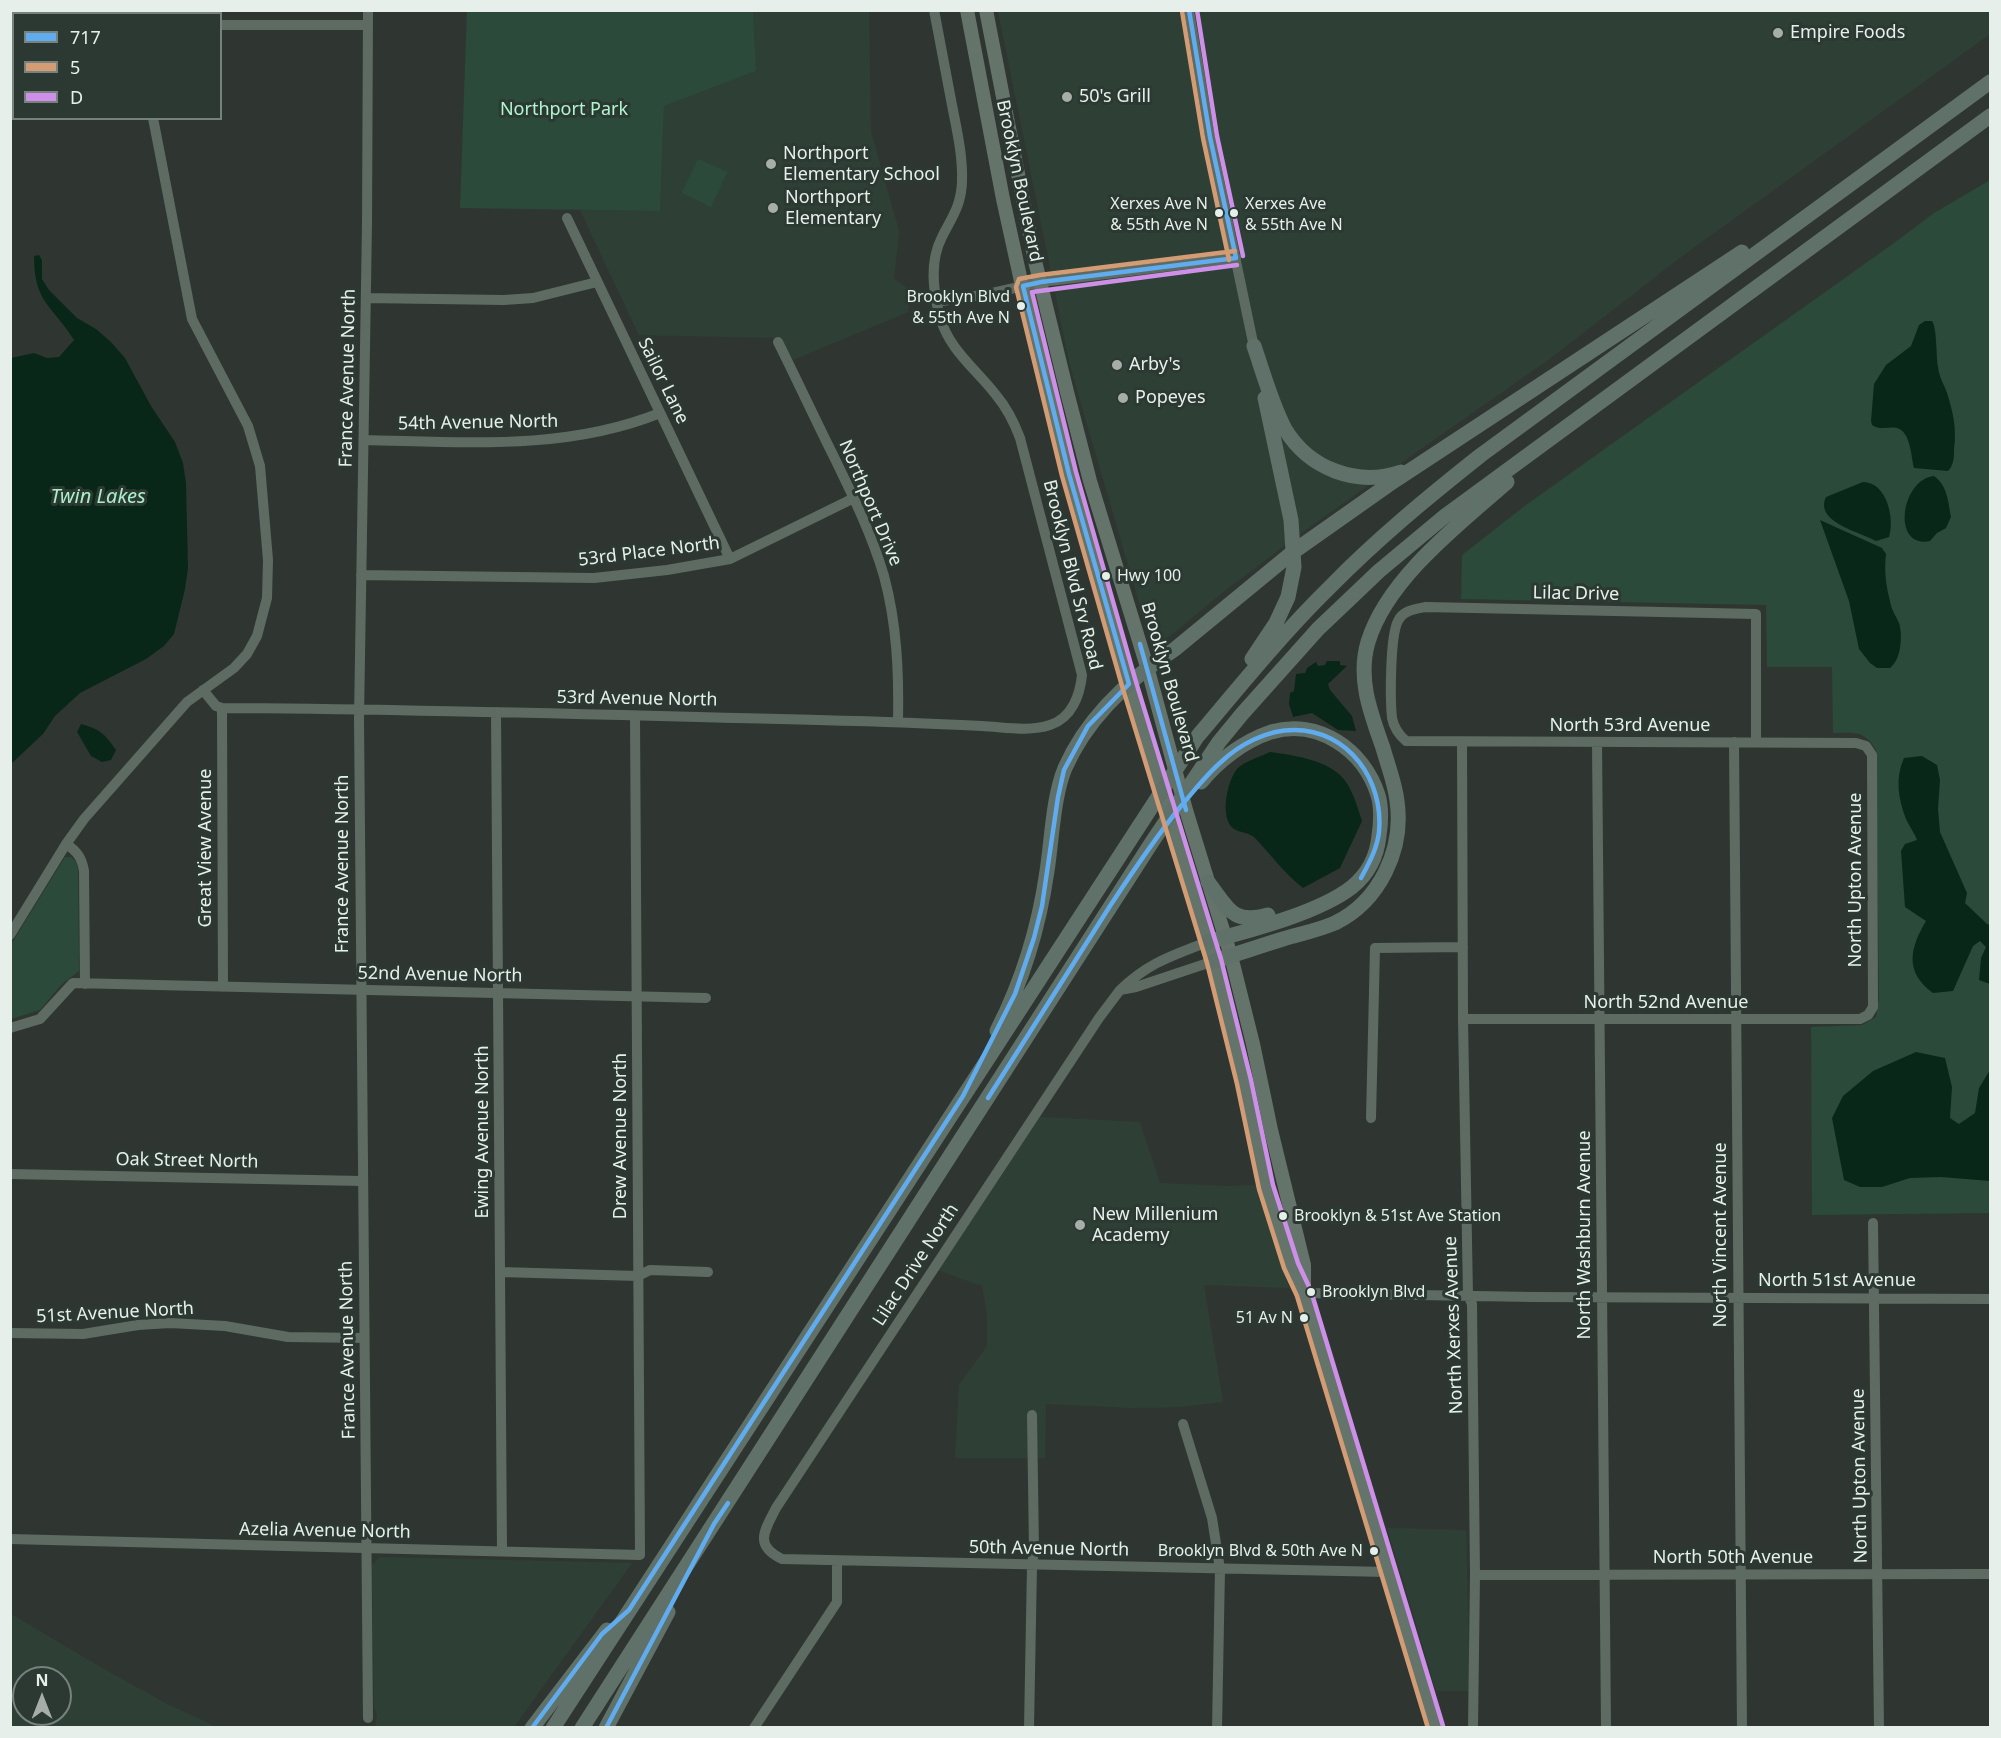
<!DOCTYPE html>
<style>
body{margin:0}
#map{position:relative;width:2001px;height:1738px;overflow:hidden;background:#2f3632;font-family:"Noto Sans",sans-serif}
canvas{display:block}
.frame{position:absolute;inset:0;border:12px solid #e7efea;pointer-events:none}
.legend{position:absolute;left:12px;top:12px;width:210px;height:108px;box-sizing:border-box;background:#2c3932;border:2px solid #77827c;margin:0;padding:8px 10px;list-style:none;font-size:18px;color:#e7efea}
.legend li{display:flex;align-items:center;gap:12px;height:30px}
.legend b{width:30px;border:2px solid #77827c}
.north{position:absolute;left:12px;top:1666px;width:60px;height:60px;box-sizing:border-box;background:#2c3932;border:2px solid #77827c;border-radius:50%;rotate:0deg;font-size:16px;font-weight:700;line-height:24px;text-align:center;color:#e7efea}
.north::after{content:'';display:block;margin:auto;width:21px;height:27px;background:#a7aeaa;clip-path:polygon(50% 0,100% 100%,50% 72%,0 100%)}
</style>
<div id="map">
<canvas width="2001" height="1738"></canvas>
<div class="frame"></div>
<ul class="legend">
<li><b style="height:8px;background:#60acee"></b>717</li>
<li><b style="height:8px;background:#d39c74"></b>5</li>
<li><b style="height:8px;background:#ce8fe9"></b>D</li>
</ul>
<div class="north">N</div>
</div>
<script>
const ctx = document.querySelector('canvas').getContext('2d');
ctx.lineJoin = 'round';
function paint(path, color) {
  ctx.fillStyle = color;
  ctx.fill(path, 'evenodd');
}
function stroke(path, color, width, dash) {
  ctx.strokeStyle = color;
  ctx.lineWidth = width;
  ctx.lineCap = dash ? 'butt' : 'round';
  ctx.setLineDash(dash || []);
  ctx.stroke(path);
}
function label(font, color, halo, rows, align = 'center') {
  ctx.font = font + ' "Noto Sans",sans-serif';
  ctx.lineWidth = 6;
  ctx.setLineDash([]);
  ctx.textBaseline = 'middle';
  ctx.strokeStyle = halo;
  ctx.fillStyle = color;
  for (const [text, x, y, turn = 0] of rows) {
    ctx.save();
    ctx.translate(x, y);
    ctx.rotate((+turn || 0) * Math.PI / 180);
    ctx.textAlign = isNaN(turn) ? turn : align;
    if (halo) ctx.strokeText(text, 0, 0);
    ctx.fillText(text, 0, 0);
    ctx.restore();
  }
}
const built = new Path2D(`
 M1990 10V34L1681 257 1551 358 1308 528 1222 593 1153 650 1070 366 998 11Z
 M753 11H869L871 132 899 231 894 278 911 292 908 312 793 360 779 338 639 335 580 210 660 211 664 106 756 71Z
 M1040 1117 1140 1122 1160 1183 1227 1186 1260 1185 1268 1206 1269 1224 1289 1288 1204 1285 1223 1402 1178 1407 1133 1408 1046 1404 1045 1458H955L959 1385 987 1346V1315L982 1285 976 1284 938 1270Z
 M1387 1528 1466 1530 1470 1691H1436Z
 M380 1557 632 1563 514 1727 375 1728 377 1715 374 1707 372 1565Z
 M11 1614 102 1668 169 1705 217 1727H11ZM24 1678H60V1714H24Z`);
const green = new Path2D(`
 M467 10 753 11 756 71 664 106 660 211 460 208Z
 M698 159 727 172 711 207 682 193Z
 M1990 180V1213L1812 1215 1811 1027 1862 1025 1876 1017 1879 998 1876 750C1864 730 1855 733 1833 733L1832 667H1767L1766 605 1461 599 1462 555 1526 505 1894 243 1934 213Z
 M65 857H71L76 862 78 869 79 971 62 984 40 1010 11 1019 10 946Z`);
const water = new Path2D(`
 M39 255 42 260V279L49 290 77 318 96 329 111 342 125 358 151 406 175 442 183 463 186 483 188 568 185 589 174 634 164 646 146 659 80 693 55 716 43 734 11 764V358L34 353 47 358 59 357 74 340C52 305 34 303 34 256Z
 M1925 321H1932C1937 327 1936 356 1938 367 1939 377 1944 384 1947 393 1953 412 1957 429 1954 449 1954 457 1954 465 1948 471L1914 468C1911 457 1911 432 1897 428 1889 426 1881 431 1872 425L1871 421 1874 384 1886 365 1911 346 1919 325Z
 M1934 476C1948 486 1948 502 1951 517L1946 528 1937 533 1930 541C1891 549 1901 479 1934 476Z
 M1863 482C1887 482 1895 519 1889 537L1876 541C1860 532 1814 522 1826 497Z
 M1820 520 1882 548 1886 554C1884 570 1886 586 1890 601 1891 609 1896 616 1899 623 1903 636 1901 660 1890 668H1877L1870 663 1859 649 1849 601Z
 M1327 661H1340V665L1347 666 1328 684 1330 690 1352 716 1356 731 1338 730 1312 713 1293 717 1289 704 1290 693 1294 691 1296 674 1305 673 1307 668 1316 662 1318 666 1325 665Z
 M81 724C100 729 105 734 116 750L111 760 102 762 91 756 77 732Z
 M1270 752C1292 755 1323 759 1340 775 1352 786 1357 806 1362 821L1340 868 1303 888C1285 874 1271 855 1255 838 1249 832 1240 833 1234 829 1219 819 1227 781 1237 769 1244 761 1260 757 1270 752Z
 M1922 756 1937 765 1940 780 1938 809 1940 832 1967 893 1965 903 1987 924 1990 925V984L1979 980 1981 958 1986 947 1980 941 1973 946 1953 991 1933 993C1904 972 1910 948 1926 921L1905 907 1901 851 1905 844 1917 840C1914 832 1909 826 1906 819 1898 798 1895 778 1904 758Z
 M1916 1052 1945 1058 1952 1087 1950 1118 1959 1124 1975 1113 1979 1088 1990 1070V1181L1941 1177 1910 1178 1882 1187H1860L1844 1180 1832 1118 1843 1096 1873 1071Z`);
const minor = new Path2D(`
 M35 10 37 14
 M368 10 367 223 359 719 368 1718
 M1189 10 1210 137 1255 352
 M220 25H368
 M567 218 730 559
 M366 298 504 300 533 298 597 282
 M936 302 988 294 1041 282 1236 258
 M778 342C797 380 815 419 834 457 853 496 872 535 884 576 897 624 899 673 898 722
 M364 440C464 442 566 451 660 413
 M361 575 594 578 667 570 730 559 854 498
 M203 690 216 706 222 708C433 709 645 716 856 721 898 722 940 724 982 726 1004 727 1029 732 1050 725 1072 718 1080 695 1082 675L1020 438C1014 422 1007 408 996 395 976 369 949 350 940 317 933 291 929 262 942 237 952 217 961 206 962 182 963 156 957 131 952 105 946 74 940 42 934 10
 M222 708 223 987
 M496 712 502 1551
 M1462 742 1463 1019 1468 1295 1472 1304 1475 1575 1473 1728
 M1597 742 1606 1728
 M1734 742 1742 1728
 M66 844C77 851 82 858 84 871L85 984
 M10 935 66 844 84 819 187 702 234 668 247 654 257 636 267 598 268 560 260 466 248 426 192 319 153 118
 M1207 942C1172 956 1149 962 1120 990L1136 987 1214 961
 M1120 990 1099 1018 776 1508C765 1530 753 1545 782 1559L1388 1572
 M1463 1019H1860L1868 1015 1873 1007 1872 755 1866 746 1856 743 1406 741C1399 735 1394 728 1392 718 1390 699 1390 636 1398 621 1403 610 1416 609 1426 607L1756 614V742
 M10 1028 40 1019 73 983 706 998
 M1371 1118 1375 948 1463 947
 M10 1174 362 1181
 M1873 1223 1879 1728
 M501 1272 638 1276 650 1270 708 1272
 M1304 1293 1533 1297 1990 1299
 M10 1333 83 1334 138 1325 170 1323 225 1326 288 1337 364 1338
 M1183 1424 1212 1518 1220 1569 1217 1728
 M10 1539 640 1555 635 716
 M1475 1575 1990 1574
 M754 1728 837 1602V1561
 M1029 1728 1032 1566 1034 1550 1032 1415`);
const major = new Path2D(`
 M967 10 1003 199 1026 304 1069 474 1129 684 1214 961 1244 1082 1253 1132 1266 1187 1291 1266 1304 1293 1436 1728
 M986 10 1035 261 1067 392 1090 481 1148 670 1186 810 1231 956 1253 1044 1271 1130 1304 1265V1288`);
const highway = new Path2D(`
 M1254 346C1263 372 1272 405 1285 429 1309 469 1357 487 1401 472
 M1252 659 1276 623 1288 597 1294 567 1291 520 1265 398
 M1201 782C1219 760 1244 741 1271 732 1318 718 1364 750 1378 795 1382 808 1381 822 1379 836 1377 856 1368 874 1352 887 1319 913 1248 931 1207 942
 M1208 882C1228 908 1232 925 1268 915
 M1214 961C1237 954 1260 946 1283 939 1300 934 1319 930 1335 923 1380 901 1404 849 1397 801 1395 783 1388 766 1383 748 1371 714 1357 679 1368 642 1387 579 1459 524 1507 482
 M997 1031C1023 980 1039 927 1047 871 1052 839 1053 797 1065 768 1087 718 1129 679 1175 649L1293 552 1388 485 1742 252
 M532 1728 607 1630
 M553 1728 1197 737C1240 686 1282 634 1330 587 1377 539 1428 497 1481 455L1990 82
 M582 1728 1152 842 1219 742 1242 714 1318 629 1379 571 1445 516 1990 116
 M606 1728 668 1612`);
const bus1 = new Path2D(`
 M1189 10 1210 137 1236 258
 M1140 644 1186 810
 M988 1098C1029 1034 1069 970 1110 906 1133 871 1155 838 1181 806 1194 791 1206 775 1221 762 1240 744 1267 730 1294 730 1349 730 1384 781 1379 832 1377 849 1369 863 1361 878
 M532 1728 602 1634 629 1610 963 1096 1015 994 1034 938 1042 906 1058 797 1064 770 1088 726 1129 684 1069 474 1023 286 1041 282 1236 258
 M606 1728 714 1524 728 1503`);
const bus2 = new Path2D(`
 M1182 11 1203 138 1229 260
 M1235 251 1040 275 1019 279 1016 287 1062 476 1122 686 1207 963 1237 1084 1259 1189 1284 1268 1297 1296 1428 1728`);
const bus3 = new Path2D(`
 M1197 10 1217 136 1243 256
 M1237 265 1032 292 1076 472 1136 682 1221 959 1251 1080 1273 1185 1298 1263 1311 1291 1443 1726`);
const markers = [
 [1778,33,6,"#a7aeaa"],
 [1067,97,6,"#a7aeaa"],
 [771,164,6,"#a7aeaa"],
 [773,208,6,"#a7aeaa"],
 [1219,213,5,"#e7efea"],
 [1234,213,5,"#e7efea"],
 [1021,306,5,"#e7efea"],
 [1117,365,6,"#a7aeaa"],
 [1123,398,6,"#a7aeaa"],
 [1106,576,5,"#e7efea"],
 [1283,1216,5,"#e7efea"],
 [1080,1225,6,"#a7aeaa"],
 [1311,1292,5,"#e7efea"],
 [1304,1318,5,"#e7efea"],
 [1374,1551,5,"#e7efea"]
];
const busNames = [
 ["Xerxes Ave N",1208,204],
 ["& 55th Ave N",1208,225],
 ["Xerxes Ave",1245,204,"left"],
 ["& 55th Ave N",1245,225,"left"],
 ["Brooklyn Blvd",1010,297],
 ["& 55th Ave N",1010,318],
 ["Hwy 100",1117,576,"left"],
 ["Brooklyn & 51st Ave Station",1294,1216,"left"],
 ["Brooklyn Blvd",1322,1292,"left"],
 ["51 Av N",1293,1318],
 ["Brooklyn Blvd & 50th Ave N",1363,1551]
];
const poiNames = [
 ["Empire Foods",1790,33],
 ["50's Grill",1079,97],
 ["Northport",783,154],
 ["Elementary School",783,175],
 ["Northport",785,198],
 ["Elementary",785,219],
 ["Arby's",1129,365],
 ["Popeyes",1135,398],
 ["New Millenium",1092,1215],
 ["Academy",1092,1236]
];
const parkNames = [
 ["Northport Park",564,110]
];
const streetNames = [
 ["Brooklyn Boulevard",1019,181,78],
 ["France Avenue North",348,378,-89],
 ["Sailor Lane",663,381,64],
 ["54th Avenue North",478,423,-1],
 ["Northport Drive",870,503,67],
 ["53rd Place North",649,552,-7],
 ["Brooklyn Blvd Srv Road",1072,575,76],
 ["Lilac Drive",1576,594,1],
 ["Brooklyn Boulevard",1169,682,74],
 ["53rd Avenue North",637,699,1],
 ["North 53rd Avenue",1630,726],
 ["Great View Avenue",206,848,-90],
 ["France Avenue North",343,864,-90],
 ["North Upton Avenue",1856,880,-90],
 ["52nd Avenue North",440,975,1],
 ["North 52nd Avenue",1666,1003],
 ["Ewing Avenue North",483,1132,-90],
 ["Drew Avenue North",621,1136,-90],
 ["Oak Street North",187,1161,1],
 ["North Washburn Avenue",1585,1235,-90],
 ["North Vincent Avenue",1721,1235,-90],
 ["Lilac Drive North",916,1265,-57],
 ["North 51st Avenue",1837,1281],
 ["51st Avenue North",115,1313,-3],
 ["North Xerxes Avenue",1454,1325,-92],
 ["France Avenue North",348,1350,-91],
 ["North Upton Avenue",1860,1476,-91],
 ["Azelia Avenue North",325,1531,1],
 ["50th Avenue North",1049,1549,1],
 ["North 50th Avenue",1733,1558]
];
const waterNames = [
 ["Twin Lakes",98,497]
];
paint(built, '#2e4035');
paint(green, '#2b4a3a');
paint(water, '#082719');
stroke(minor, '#5e6b63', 10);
stroke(major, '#64746b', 14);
stroke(highway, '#5f7168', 15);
stroke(bus1, '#60acee', 4.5);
stroke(bus2, '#d39c74', 4.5);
stroke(bus3, '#ce8fe9', 4.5);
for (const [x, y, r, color] of markers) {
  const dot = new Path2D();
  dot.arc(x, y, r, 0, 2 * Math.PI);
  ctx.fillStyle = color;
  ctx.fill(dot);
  stroke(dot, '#2c3932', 2);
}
label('16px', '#e7efea', '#2c3932', busNames, 'right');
label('18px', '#e7efea', '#2c3932', poiNames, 'left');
label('18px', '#aef7ce', '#2c3932', parkNames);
label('18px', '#e7efea', '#2c3932', streetNames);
label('italic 20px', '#a8f0c8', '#2c3932', waterNames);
</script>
